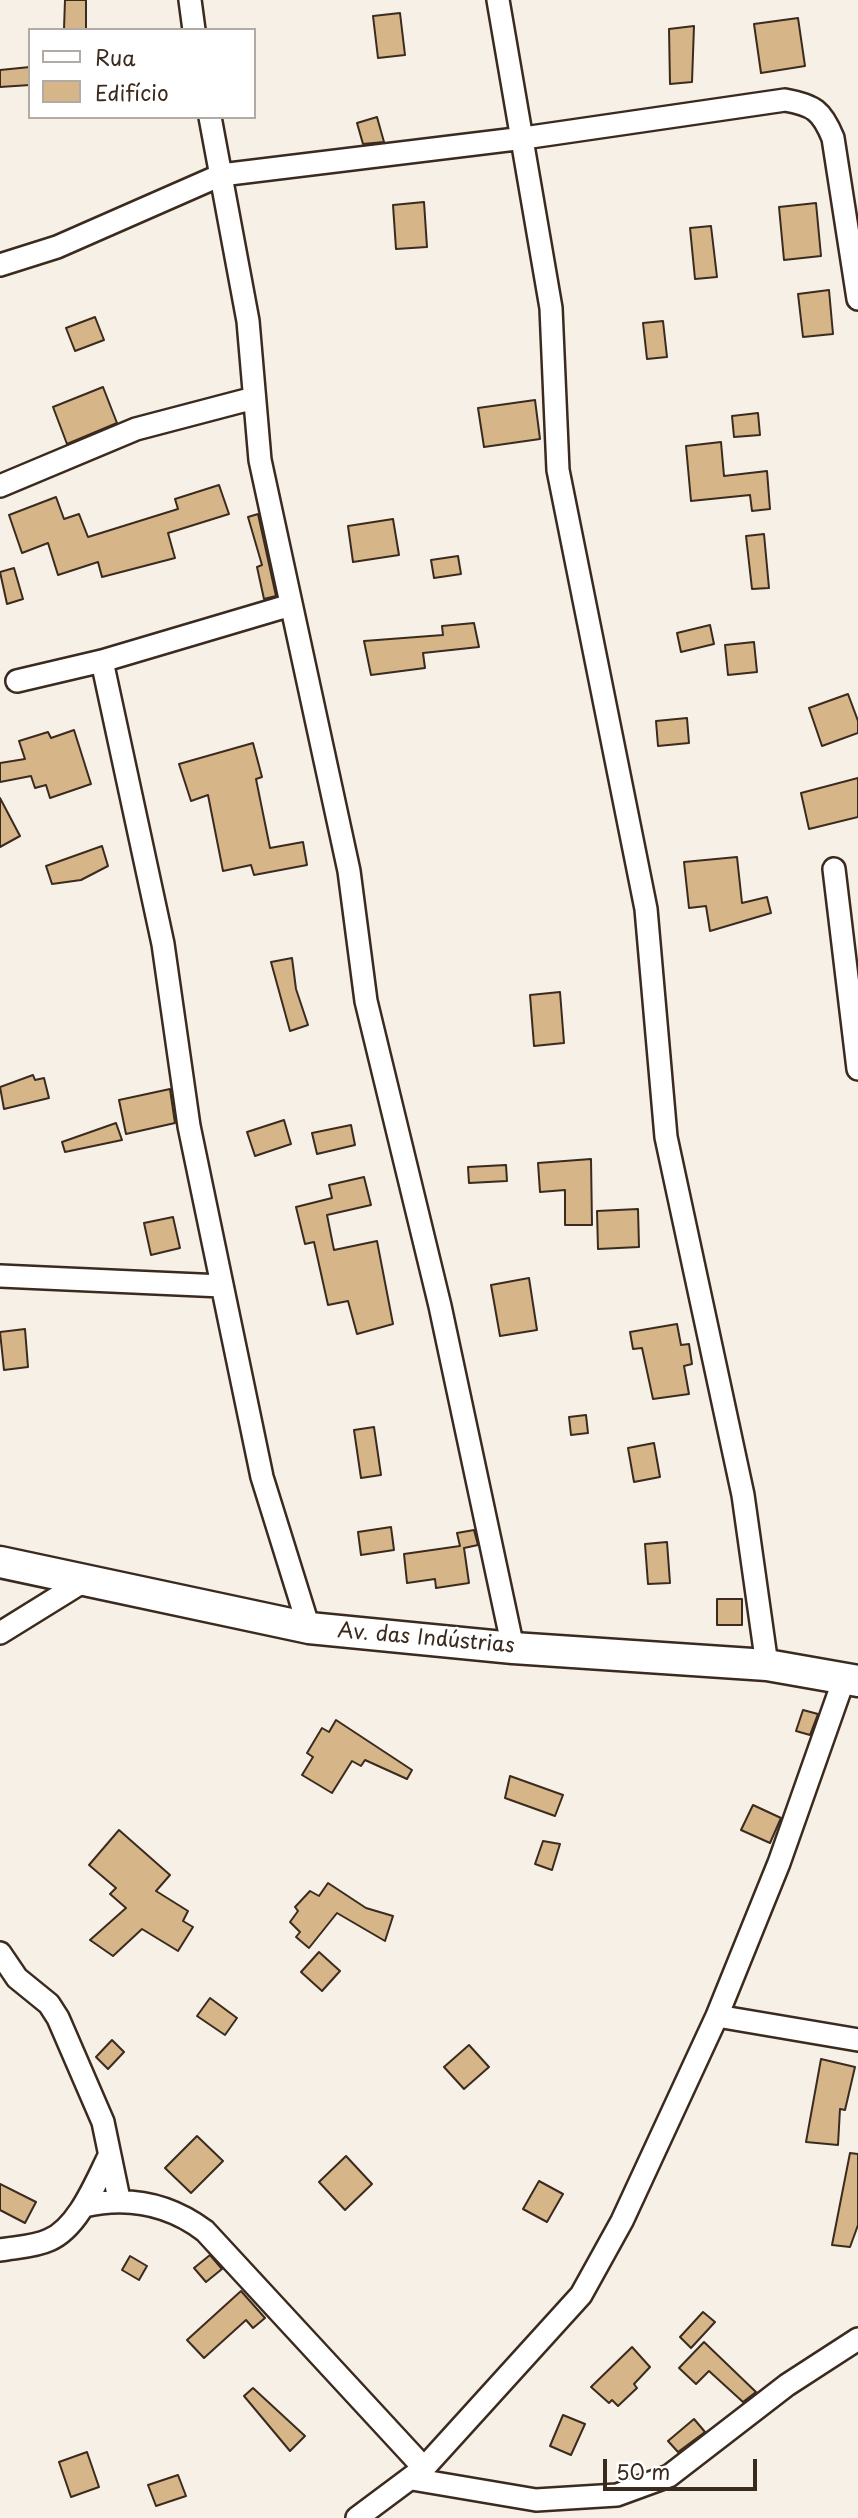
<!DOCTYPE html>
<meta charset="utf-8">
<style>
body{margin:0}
#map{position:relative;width:858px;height:2518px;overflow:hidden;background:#f7f0e7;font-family:"Playpen Sans",sans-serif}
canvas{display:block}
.legend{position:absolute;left:28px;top:28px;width:228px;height:91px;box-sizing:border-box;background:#fff;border:2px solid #b1aaa5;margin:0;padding:9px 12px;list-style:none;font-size:21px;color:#3b2a1e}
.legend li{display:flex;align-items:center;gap:14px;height:35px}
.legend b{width:35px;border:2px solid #b1aaa5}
.scale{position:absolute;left:603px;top:2459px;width:154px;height:32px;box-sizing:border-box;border:4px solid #3b2a1e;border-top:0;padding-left:9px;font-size:21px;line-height:24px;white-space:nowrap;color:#3b2a1e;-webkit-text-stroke:5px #fff;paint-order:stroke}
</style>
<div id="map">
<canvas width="858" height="2518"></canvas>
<ul class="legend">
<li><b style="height:9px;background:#fff"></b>Rua</li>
<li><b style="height:19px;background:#d6b689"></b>Edifício</li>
</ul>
<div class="scale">50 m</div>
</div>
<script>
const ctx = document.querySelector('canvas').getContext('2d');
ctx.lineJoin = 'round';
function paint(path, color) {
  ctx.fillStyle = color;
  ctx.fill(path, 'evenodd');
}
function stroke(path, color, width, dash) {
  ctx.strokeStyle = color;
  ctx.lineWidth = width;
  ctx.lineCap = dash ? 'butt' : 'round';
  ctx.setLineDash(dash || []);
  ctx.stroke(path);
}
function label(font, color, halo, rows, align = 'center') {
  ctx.font = font + ' "Playpen Sans",sans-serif';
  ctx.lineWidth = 5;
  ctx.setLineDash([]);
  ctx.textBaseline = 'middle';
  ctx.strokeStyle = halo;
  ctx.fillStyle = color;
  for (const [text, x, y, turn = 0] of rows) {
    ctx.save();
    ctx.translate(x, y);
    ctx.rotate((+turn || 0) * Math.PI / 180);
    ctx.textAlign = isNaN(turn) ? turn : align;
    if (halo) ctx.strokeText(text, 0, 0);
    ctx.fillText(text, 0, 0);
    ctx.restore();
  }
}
const building = new Path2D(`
 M65 0H86V29H64Z
 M400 13 405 55 378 58 373 16Z
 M798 18 805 66 761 73 754 24Z
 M694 26 692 82 670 84 669 29Z
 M30 67V85L0 87V70Z
 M377 117 384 142 363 144 357 123Z
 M424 202 427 247 396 249 393 205Z
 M816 203 821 256 784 260 779 207Z
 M711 226 717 277 695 279 690 228Z
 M829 290 833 334 803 337 798 294Z
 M95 317 104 340 75 351 66 328Z
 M663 321 667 357 647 359 643 323Z
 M103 387 117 423 67 444 53 407Z
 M535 400 540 439 484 447 478 408Z
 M758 413 760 435 734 437 732 416Z
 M721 442 724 476 767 471 770 509 752 511 750 495 691 501 686 446Z
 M219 485 229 514 168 533 175 558 102 577 98 562 58 575 48 543 22 553 9 515 56 497 64 519 79 514 88 537 178 509 175 499Z
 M258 514 276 596 264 599 257 567 262 565 248 517Z
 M393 519 399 555 353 562 348 526Z
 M764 534 769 588 752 589 746 536Z
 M458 556 461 574 434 578 431 560Z
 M14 568 23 599 7 604 0 572Z
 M474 623 479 647 423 653 425 668 371 675 364 641 443 635 442 626Z
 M710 625 714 644 681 652 677 633Z
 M754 642 757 672 728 675 725 645Z
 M848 694 858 721V733L822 746 809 708Z
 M687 718 689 743 658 746 656 721Z
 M74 730 91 784 50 798 46 785 35 788 31 776 0 782V763L25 759 19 741 48 732 51 738Z
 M253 743 262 777 256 779 270 848 303 842 307 865 254 875 251 865 223 871 208 795 191 801 179 764Z
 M858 778V817L809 829 801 793Z
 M0 798 20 836 0 847Z
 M102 846 108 866 81 880 52 884 46 866Z
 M737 857 742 903 767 897 771 913 710 931 706 906 689 908 684 862Z
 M292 958 296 989 308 1025 290 1031 271 962Z
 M560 992 564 1043 534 1046 530 995Z
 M33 1075 35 1080 44 1078 49 1098 4 1109 0 1087Z
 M170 1089 175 1123 126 1134 119 1100Z
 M284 1120 291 1144 255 1156 247 1132Z
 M116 1123 122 1140 65 1152 62 1142Z
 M351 1125 355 1145 317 1154 312 1133Z
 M591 1159 592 1225H565V1190L540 1192 538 1163Z
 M506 1165 507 1181 469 1183 468 1167Z
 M364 1177 371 1205 327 1215 334 1250 377 1241 393 1324 357 1334 348 1301 328 1305 314 1242 305 1244 296 1207 332 1198 329 1185Z
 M638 1209 639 1247 598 1249 597 1211Z
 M173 1217 180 1248 151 1255 144 1223Z
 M529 1278 537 1330 500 1336 491 1285Z
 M677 1324 681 1345 689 1344 692 1364 684 1366 689 1394 653 1399 642 1348 633 1349 630 1332Z
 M25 1329 28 1367 4 1370 0 1332Z
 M586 1415 588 1433 571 1435 569 1417Z
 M374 1427 381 1475 361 1478 354 1430Z
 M654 1443 660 1477 634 1482 628 1448Z
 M391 1527 394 1550 361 1555 358 1532Z
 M474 1530 478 1545 464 1548 469 1583 436 1588 435 1579 407 1583 404 1554 460 1546 457 1533Z
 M667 1542 670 1583 648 1584 645 1544Z
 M717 1599H742V1625H717Z
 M803 1710 818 1714 810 1735 796 1731Z
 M336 1720 412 1770 407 1779 365 1760 361 1766 352 1761 332 1793 302 1775 313 1757 307 1753 322 1728 329 1732Z
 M510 1776 563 1795 555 1816 505 1798Z
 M753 1805 781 1818 770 1843 741 1830Z
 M119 1830 170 1875 156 1891 188 1911 183 1921 193 1927 178 1951 142 1929 113 1956 90 1940 126 1908 110 1894 116 1888 89 1865Z
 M543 1841 560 1844 552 1870 535 1864Z
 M328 1883 366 1908 393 1916 385 1941 337 1913 309 1948 296 1937 300 1932 290 1922 298 1911 295 1907 310 1891 319 1896Z
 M319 1952 340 1971 322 1991 301 1972Z
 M210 1998 237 2018 225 2035 197 2016Z
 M112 2040 124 2052 108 2069 96 2057Z
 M469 2045 489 2067 464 2089 444 2067Z
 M821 2059 855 2067 845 2110 840 2109 838 2145 806 2142Z
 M197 2136 223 2161 191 2193 165 2168Z
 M850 2153 858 2154V2225L850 2247 832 2245Z
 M346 2156 372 2184 345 2210 319 2182Z
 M539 2181 563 2194 547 2222 523 2209Z
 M0 2184 36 2202 25 2223 0 2210Z
 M210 2255 222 2269 206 2282 194 2268Z
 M130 2256 147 2266 139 2280 122 2270Z
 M241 2291 265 2318 253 2328 246 2320 204 2358 187 2340Z
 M703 2312 715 2322 691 2348 680 2337Z
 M704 2342 756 2392 743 2402 709 2371 696 2384 679 2368Z
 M632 2347 650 2367 634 2384 637 2388 618 2406 612 2400 609 2403 591 2387Z
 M253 2388 305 2436 290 2451 244 2396Z
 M563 2415 585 2424 571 2455 550 2446Z
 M694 2419 705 2432 678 2452 668 2441Z
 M87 2452 99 2487 71 2497 59 2462Z
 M178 2475 186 2496 156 2506 148 2485Z`);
const street = new Path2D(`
 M190 0 194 30
 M498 0 551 308 558 470 646 909 666 1137 743 1495 767 1665
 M210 117 248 321 260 460 349 871 366 1001 440 1306 513 1648
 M0 265 57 247 221 175 524 138 785 100C814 105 822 111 833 138L858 299
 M0 486 136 429 254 398
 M102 661 163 944 189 1126 262 1477 309 1628
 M17 681 102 661 291 605
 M834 869 858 1069
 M0 1276 222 1286
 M0 1633 84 1581
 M0 1953 17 1978 49 2004 58 2018 103 2122 119 2199
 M717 2016 858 2040
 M84 2206C128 2196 169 2204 205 2231L424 2468
 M0 2250C16 2247 34 2247 49 2240 78 2228 96 2182 109 2156
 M412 2479 536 2500 617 2495 669 2476 787 2385 858 2339
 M357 2518 424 2468 581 2295 622 2221 717 2016 779 1863 844 1679`);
const secondary = new Path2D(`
 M0 1562 309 1628 513 1648 767 1665 858 1681`);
const streetNames = [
 ["Av. das Indústrias",426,1639,5]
];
paint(building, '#d6b689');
stroke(building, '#3b2a1e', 2);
stroke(street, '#3b2a1e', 26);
stroke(secondary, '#3b2a1e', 35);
stroke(street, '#fff', 21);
stroke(secondary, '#fff', 30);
label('21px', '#3b2a1e', '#fff', streetNames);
</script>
